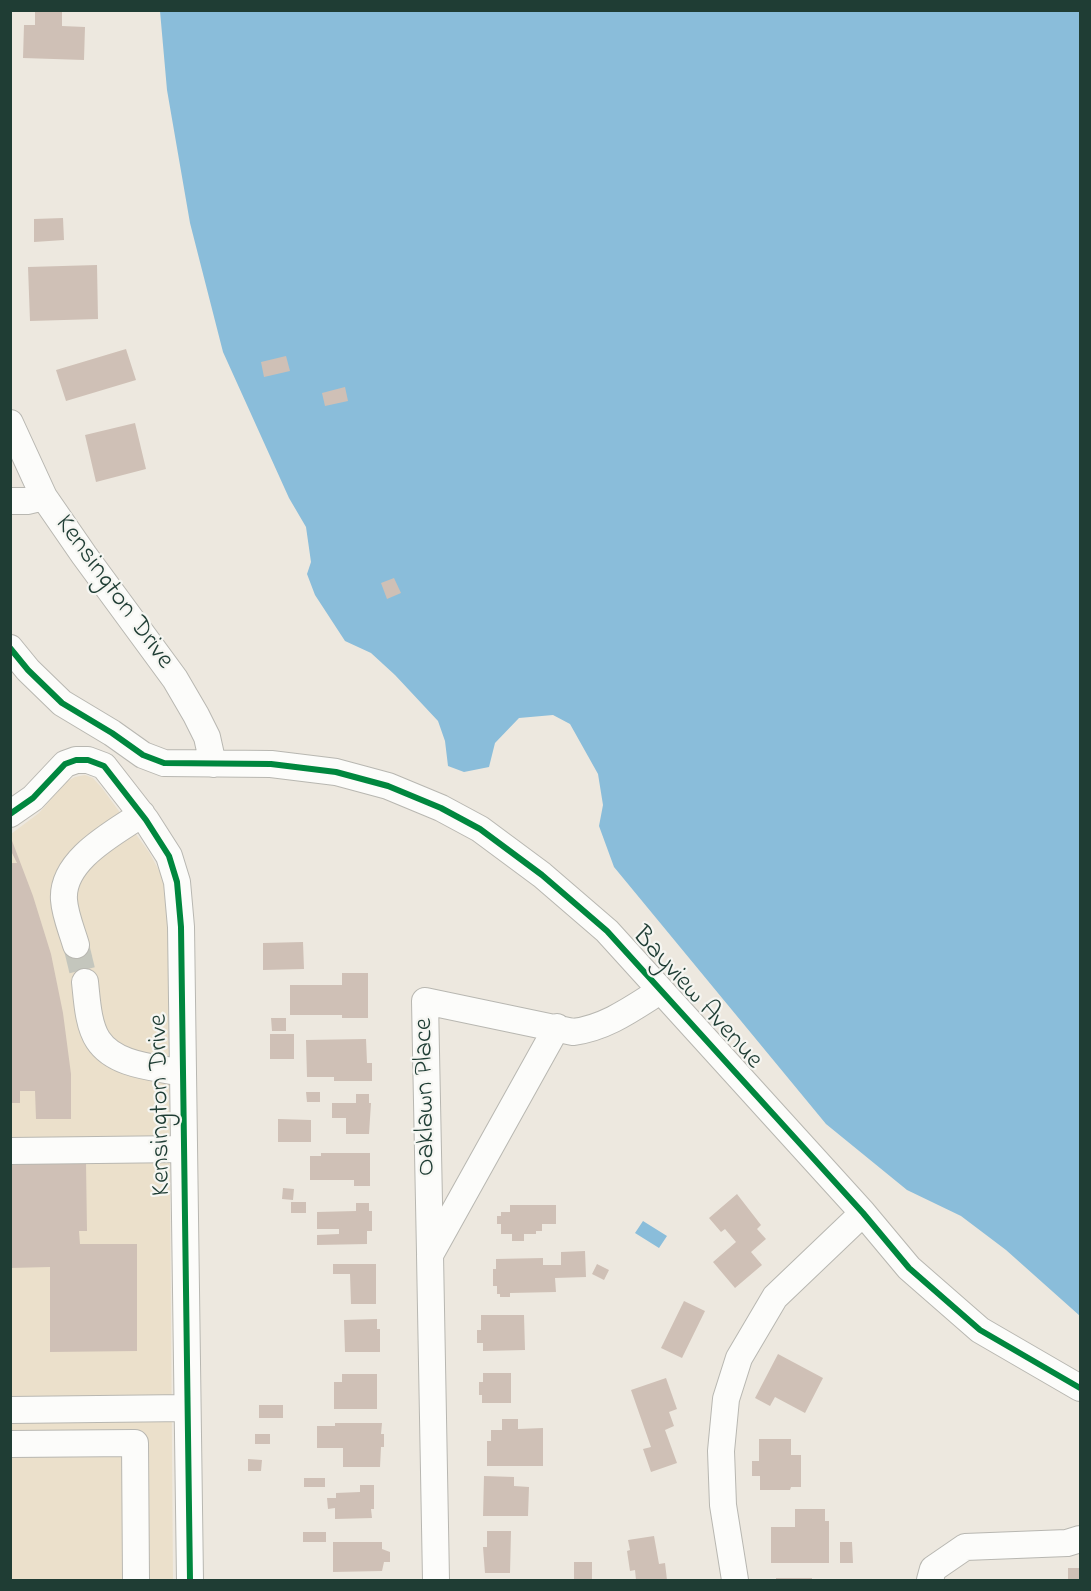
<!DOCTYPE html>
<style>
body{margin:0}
#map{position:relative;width:1091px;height:1591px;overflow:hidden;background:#ede8df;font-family:"Indie Flower",sans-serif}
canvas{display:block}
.frame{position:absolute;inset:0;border:12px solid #1f3d34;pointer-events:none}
</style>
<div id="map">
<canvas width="1091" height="1591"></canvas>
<div class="frame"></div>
</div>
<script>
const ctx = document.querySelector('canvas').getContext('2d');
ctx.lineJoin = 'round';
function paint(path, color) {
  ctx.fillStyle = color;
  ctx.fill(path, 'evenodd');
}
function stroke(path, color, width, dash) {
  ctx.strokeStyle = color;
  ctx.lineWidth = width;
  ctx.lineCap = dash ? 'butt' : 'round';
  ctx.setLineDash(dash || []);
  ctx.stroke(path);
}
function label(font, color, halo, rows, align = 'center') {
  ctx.font = font + ' "Indie Flower",sans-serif';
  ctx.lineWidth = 4.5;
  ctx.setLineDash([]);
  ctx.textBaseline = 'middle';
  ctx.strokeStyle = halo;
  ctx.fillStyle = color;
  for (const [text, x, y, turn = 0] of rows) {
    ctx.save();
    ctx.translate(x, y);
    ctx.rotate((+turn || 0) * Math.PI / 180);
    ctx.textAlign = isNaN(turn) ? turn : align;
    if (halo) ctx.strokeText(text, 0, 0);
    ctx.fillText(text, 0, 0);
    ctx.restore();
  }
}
const built = new Path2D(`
 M85 775 93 778 102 788 149 852 163 878 166 895 168 918 173 1580H11V834L39 813 66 782 75 777Z`);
const water = new Path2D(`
 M160 11H1080V1316L1006 1250 961 1216 907 1190 826 1124 614 867 599 826 603 805 598 774 570 724 553 715 519 718 495 743 489 767 464 772 448 766 445 741 438 721 395 675 371 653 345 641 315 595 307 574 311 562 306 527 289 498 223 352 190 223 167 90Z
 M643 1221 667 1236 659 1248 635 1233Z`);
const building = new Path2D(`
 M35 11 62 12V26L85 27 84 60 23 58 24 25H35Z
 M63 218 64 240 34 242V219Z
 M97 265 98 319 30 321 28 267Z
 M126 349 136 380 66 401 56 370Z
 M286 356 290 371 264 377 261 362Z
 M345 387 348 401 325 406 322 393Z
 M135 423 146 469 96 482 85 435Z
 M394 578 401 593 387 599 381 583Z
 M11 838 33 896 51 954 63 1013 71 1074V1119H36L35 1091H20V1103H10V863H17L10 849Z
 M303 942 304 969 263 970V943Z
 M342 973H368V1018H342V1015H290V985H342Z
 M271 1018H286V1031H272Z
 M270 1034H294V1059H270Z
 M366 1039 367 1063H372V1081H334V1077H307L306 1040Z
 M306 1092H320V1102H307Z
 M356 1094H369V1103H371L369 1134H346V1118H332V1103H356Z
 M278 1119 311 1120V1142H278Z
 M321 1153H370V1186H354V1180H310V1156H321Z
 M86 1162 87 1231H79L80 1244H137V1351L50 1352V1267L10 1268V1163Z
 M283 1188 294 1189 293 1200 282 1199Z
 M737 1194 761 1225 757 1229 766 1239 751 1252 762 1265 735 1288 713 1262 736 1242 725 1229 721 1232 709 1218Z
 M291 1202H306V1213H291Z
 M356 1203H369V1211H372V1231H367V1244L317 1245V1235L339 1234V1229H317V1212L356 1211Z
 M510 1205H556V1224H542V1231H536V1234H524V1241H512V1234H501V1224H497V1216H501V1212H510Z
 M585 1251 586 1277 555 1278 556 1292 510 1293V1297H500V1294H497V1286H493V1269H496V1259L543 1258V1265H561V1252Z
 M333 1264H376V1304H351L350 1274H333Z
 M597 1264 609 1270 604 1280 592 1274Z
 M684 1301 705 1311 682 1358 661 1348Z
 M481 1315H524L525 1350 483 1351V1343H477V1330H481Z
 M377 1319V1329H380V1352H345L344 1320Z
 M778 1354 823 1378 805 1413 775 1397 770 1406 755 1398Z
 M483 1373H511V1403H482V1395H479V1382H483Z
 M342 1374H377V1409H334V1382H342Z
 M666 1378 677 1409 669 1412 674 1426 665 1430 677 1463 651 1472 643 1449 651 1447 631 1390Z
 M259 1405H283V1418H259Z
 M502 1419H518V1429L543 1428V1466H487V1441H491V1430H502Z
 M335 1423H382L381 1434H384V1447H381L380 1467H343V1448H317V1426H335Z
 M255 1434H270V1444H255Z
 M759 1439H791V1455H801V1487H791L790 1490H760V1476H752V1461H759Z
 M248 1459 262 1460 261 1471H248Z
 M484 1476 514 1477V1486L529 1487 528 1516H483Z
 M304 1478H325V1487H304Z
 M360 1485H374V1509H371L372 1518 335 1519V1508L328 1509 327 1498H336V1493L360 1492Z
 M795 1509H825V1521H829V1563H771V1527H795Z
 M487 1531H511L510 1573H485L483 1547H487Z
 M303 1532H326V1542H303Z
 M654 1536 659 1564 665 1563 667 1580H636L635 1570 630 1571 627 1551 630 1550 628 1540Z
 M333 1542H382V1549L390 1552V1562H384L382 1571 333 1572Z
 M840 1542H852L853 1563H840Z
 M574 1562H592V1580H574Z
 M1068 1568H1080V1580H1068Z
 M776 1578H812V1580H776Z`);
const minorTunnel = new Path2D(`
 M76 945 85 982`);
const minor = new Path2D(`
 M10 423 44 497 84 555 175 679 196 715 207 737 213 764
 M10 501H27L44 497
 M10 648 28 670 62 703 112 733 143 755 164 763 271 764 336 772 388 786 441 808 480 829 542 875 607 931 863 1213 909 1268 980 1330 1080 1388
 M10 814 33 798 65 764 76 760H88L104 766 146 820 169 856 177 882 181 927 190 1580
 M76 945C72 931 65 915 64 900 61 860 114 833 142 814
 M85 982C87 1000 88 1025 98 1040 115 1066 155 1067 183 1073
 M10 1151 184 1149
 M430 1253 425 1001 573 1032C606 1028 633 1008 660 991
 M10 1410 187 1408
 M10 1444 135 1443 136 1580
 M436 1580 430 1255 557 1027
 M735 1580 723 1505 721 1451 726 1399 739 1358 775 1297 863 1213
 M930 1580 933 1569 965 1547 1067 1543 1080 1539`);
const cycleway = new Path2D(`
 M10 648 28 670 62 703 112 733 143 755 164 763 271 764 336 772 388 786 441 808 480 829 542 875 607 931 863 1213 909 1268 980 1330 1080 1388
 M10 814 33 798 65 764 76 760H88L104 766 146 820 169 856 177 882 181 927 190 1580`);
const streetNames = [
 ["Kensington Drive",113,593,54],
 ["Bayview Avenue",696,999,48],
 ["Oaklawn Place",427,1097,-91],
 ["Kensington Drive",162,1105,-91]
];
paint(built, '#ebe0cb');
paint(water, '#8abdda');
paint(building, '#cfc0b6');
stroke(minorTunnel, '#c4c6bd', 26, [26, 13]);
stroke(minor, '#b8b7b1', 28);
stroke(minor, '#fcfcfa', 26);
stroke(cycleway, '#00873e', 6);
label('27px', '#1f3d34', '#f6f6f2', streetNames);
</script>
